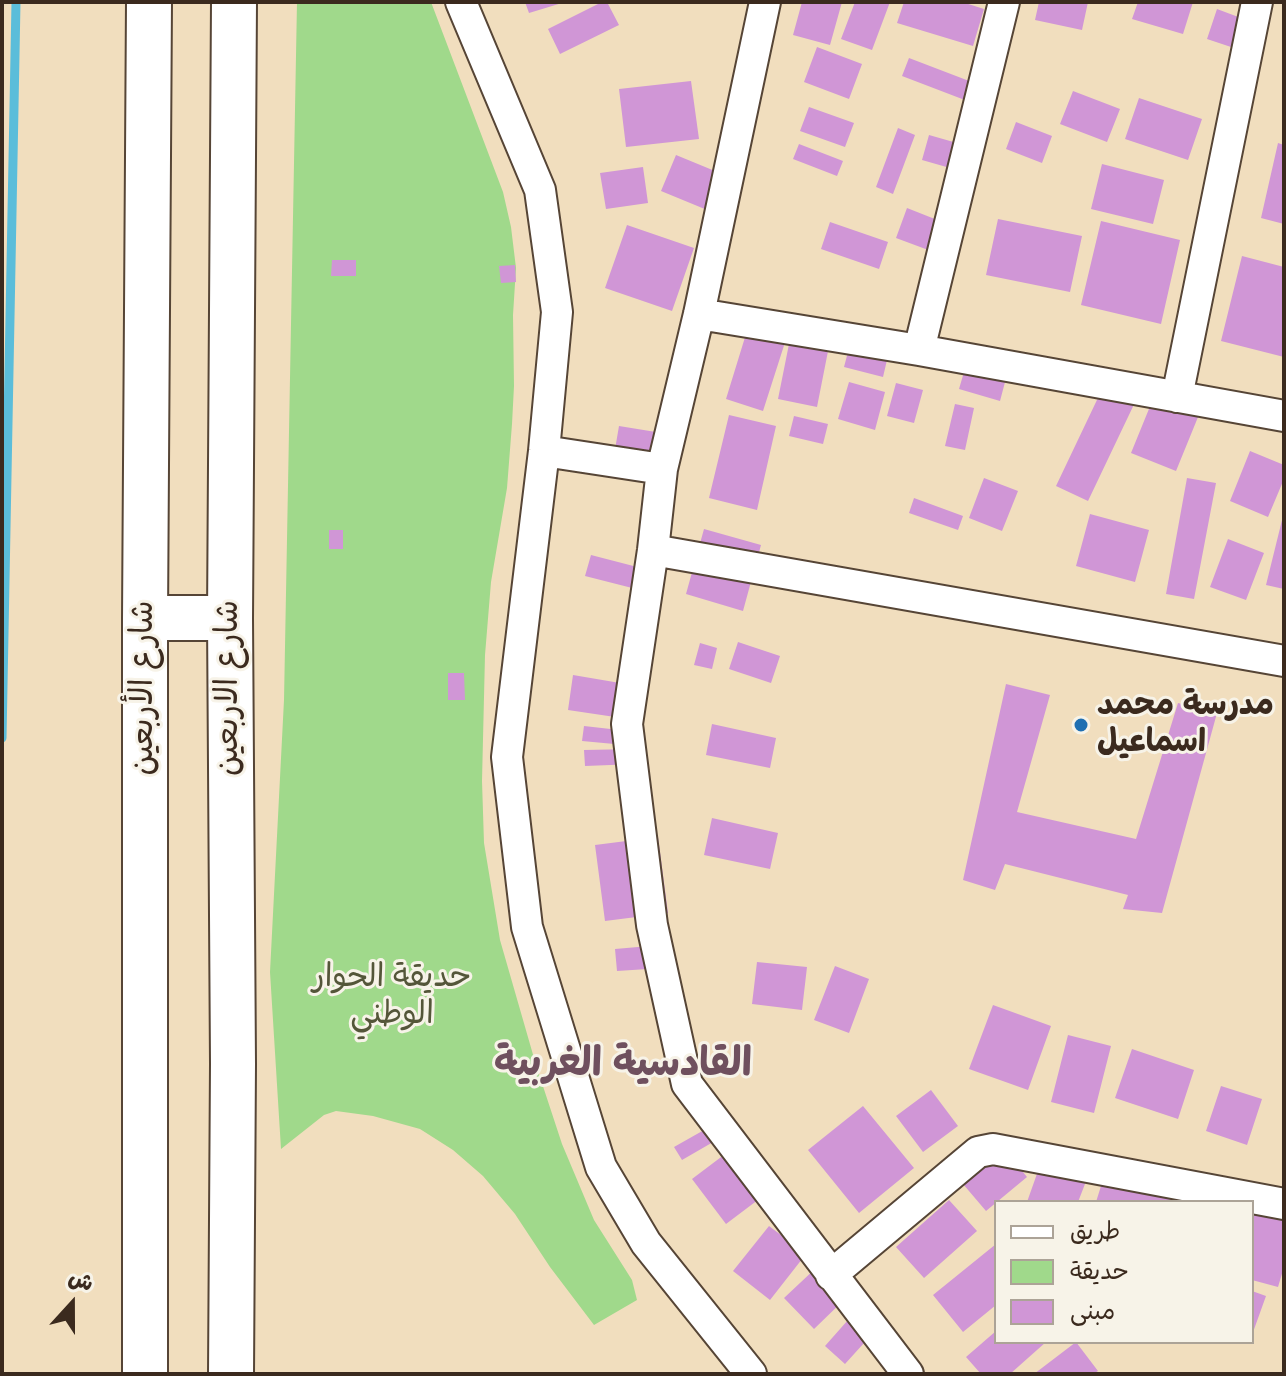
<!DOCTYPE html>
<meta charset="utf-8">
<style>
body{margin:0}
#map{position:relative;width:1286px;height:1376px;overflow:hidden;background:#f1debe;font-family:Mynerve,"Playpen Sans Arabic",sans-serif}
canvas{display:block}
.frame{position:absolute;inset:0;border:4px solid #3b2a1e;pointer-events:none}
.legend{position:absolute;left:994px;top:1200px;width:260px;height:144px;box-sizing:border-box;background:#f7f3e8;border:2px solid #aca397;margin:0;padding:10px 14px;list-style:none;font-size:24px;color:#3b2a1e}
.legend li{display:flex;align-items:center;gap:16px;height:40px}
.legend b{width:40px;border:2px solid #aca397}
.north{position:absolute;left:32px;top:1264px;width:80px;height:80px;-webkit-text-stroke:6px #f7f3e8;paint-order:stroke;rotate:21deg;font-size:22px;font-weight:700;line-height:32px;text-align:center;color:#3b2a1e}
.north::after{content:'';display:block;margin:auto;width:28px;height:36px;background:#3b2a1e;clip-path:polygon(50% 0,100% 100%,50% 72%,0 100%)}
</style>
<div id="map">
<canvas width="1286" height="1376"></canvas>
<div class="frame"></div>
<ul class="legend">
<li><b style="height:10px;background:#fff"></b>طريق</li>
<li><b style="height:22px;background:#a0d98b"></b>حديقة</li>
<li><b style="height:22px;background:#d096d6"></b>مبنى</li>
</ul>
<div class="north">ش</div>
</div>
<script>
const ctx = document.querySelector('canvas').getContext('2d');
ctx.lineJoin = 'round';
function paint(path, color) {
  ctx.fillStyle = color;
  ctx.fill(path, 'evenodd');
}
function stroke(path, color, width, dash) {
  ctx.strokeStyle = color;
  ctx.lineWidth = width;
  ctx.lineCap = dash ? 'butt' : 'round';
  ctx.setLineDash(dash || []);
  ctx.stroke(path);
}
function label(font, color, halo, rows, align = 'center') {
  ctx.font = font + ' Mynerve,"Playpen Sans Arabic",sans-serif';
  ctx.lineWidth = 6;
  ctx.setLineDash([]);
  ctx.textBaseline = 'middle';
  ctx.strokeStyle = halo;
  ctx.fillStyle = color;
  for (const [text, x, y, turn = 0] of rows) {
    ctx.save();
    ctx.translate(x, y);
    ctx.rotate((+turn || 0) * Math.PI / 180);
    ctx.textAlign = isNaN(turn) ? turn : align;
    if (halo) ctx.strokeText(text, 0, 0);
    ctx.fillText(text, 0, 0);
    ctx.restore();
  }
}
const green = new Path2D(`
 M297 2H431L503 192 511 227 516 268 513 315 514 386 512 424 507 488 491 582 485 655 482 781 484 843 500 940 536 1065 562 1144 594 1220 632 1280 637 1300 594 1325 550 1267 515 1214 483 1176 453 1150 420 1129 373 1116 336 1111 324 1115 281 1149 270 972 284 700Z`);
const stream = new Path2D(`
 M2 738 16 2`);
const building = new Path2D(`
 M525 2H562V3L529 13Z
 M602 2H607L619 25 560 54 548 29Z
 M802 2H842L830 45 793 35Z
 M855 2H890L872 50 841 39Z
 M904 2H962L984 9 973 46 897 23Z
 M1039 2H1088L1082 30 1035 20Z
 M1138 2H1193L1183 34 1132 19Z
 M1217 9 1241 18 1231 47 1207 39Z
 M817 47 862 64 849 99 804 82Z
 M909 58 977 84 970 102 902 76Z
 M691 81 699 139 626 147 619 89Z
 M1073 91 1120 109 1107 142 1060 124Z
 M1139 98 1202 119 1188 160 1125 139Z
 M809 107 854 123 845 147 800 131Z
 M1016 122 1052 136 1042 163 1006 149Z
 M898 128 915 135 893 194 876 187Z
 M929 135 957 143 950 168 922 160Z
 M1278 143 1284 145V224L1261 218Z
 M799 144 843 161 837 176 793 159Z
 M676 155 727 176 712 212 661 191Z
 M1102 164 1164 180 1153 224 1091 209Z
 M643 167 648 203 606 209 600 173Z
 M907 208 950 225 939 254 896 238Z
 M998 219 1082 236 1070 292 986 275Z
 M1101 221 1180 240 1161 324 1081 305Z
 M830 222 888 242 879 269 821 249Z
 M627 225 694 248 672 311 605 288Z
 M1242 256 1284 267V357L1221 341Z
 M332 260H356V276H331Z
 M515 265 516 282 501 283 499 266Z
 M750 321 788 333 763 411 726 399Z
 M853 333 891 343 883 377 844 367Z
 M791 334 830 341 817 407 778 399Z
 M969 355 1009 367 1000 401 959 389Z
 M1162 377 1207 395 1176 471 1131 453Z
 M1106 381 1138 396 1088 501 1056 486Z
 M849 382 885 392 875 430 838 419Z
 M896 383 923 390 914 423 887 416Z
 M955 404 974 408 965 450 945 446Z
 M729 415 776 426 757 510 709 498Z
 M794 416 828 424 823 444 789 436Z
 M619 426 662 433 656 474 612 467Z
 M1250 451 1284 465V479L1268 517 1230 501Z
 M984 478 1018 491 1002 531 969 518Z
 M1187 478 1216 483 1194 599 1166 594Z
 M914 498 963 516 958 530 909 513Z
 M1090 514 1149 530 1135 582 1076 566Z
 M1283 516 1284 517V589L1266 585Z
 M704 529 761 545 743 611 686 594Z
 M329 530H343V549H329Z
 M1228 539 1264 553 1246 600 1210 587Z
 M591 555 645 569 640 590 585 576Z
 M738 642 780 656 771 683 729 669Z
 M700 643 717 648 712 669 694 665Z
 M448 673H464L465 700H448Z
 M573 675 620 683 615 717 568 710Z
 M1006 684 1050 695 1017 812 1136 839 1178 703 1217 713 1162 913 1123 909 1128 895 1005 864 995 890 963 880Z
 M712 724 776 738 770 768 706 755Z
 M584 726 637 732 636 746 582 741Z
 M635 749 636 764 585 766 584 750Z
 M712 818 778 833 770 869 704 855Z
 M658 837 668 913 605 921 595 845Z
 M661 945 663 968 617 971 615 949Z
 M757 962 807 967 802 1010 752 1004Z
 M835 966 869 979 849 1033 814 1020Z
 M993 1005 1051 1026 1028 1090 969 1069Z
 M1068 1035 1111 1046 1094 1113 1051 1102Z
 M1132 1049 1194 1070 1178 1119 1115 1098Z
 M1221 1086 1262 1099 1247 1145 1206 1131Z
 M931 1090 958 1126 923 1152 896 1116Z
 M863 1106 914 1168 859 1213 808 1150Z
 M720 1121 727 1134 682 1160 674 1147Z
 M745 1139 779 1184 726 1224 692 1179Z
 M1005 1150 1027 1177 986 1211 963 1184Z
 M1044 1154 1090 1171 1078 1202H1027Z
 M1106 1170 1181 1193 1178 1202H1096Z
 M1284 1198V1267L1278 1287 1252 1280V1203Z
 M949 1200 977 1231 924 1278 896 1247Z
 M769 1226 806 1254 770 1300 733 1271Z
 M996 1244V1305L963 1332 933 1295Z
 M817 1267 846 1298 814 1329 784 1298Z
 M1252 1291 1266 1296 1252 1335Z
 M863 1303 883 1322 845 1364 825 1346Z
 M996 1331V1342H1046L1010 1374H981L966 1357Z
 M1076 1342 1098 1371 1093 1374H1034Z`);
const minor = new Path2D(`
 M461 2 540 190 557 312 544 451 507 757 527 927 601 1167 646 1243 751 1374
 M765 2 699 314 662 469 653 550 627 724 652 925 687 1084 908 1374
 M699 314 919 350 1284 416
 M919 350 1004 2
 M1177 397 1257 2
 M544 451 662 469
 M653 550 1284 661
 M831 1275 978 1152 993 1149 1284 1204`);
const secondary = new Path2D(`
 M145 618H230
 M145 1374V618L149 2
 M231 1374 233 1064 230 618 234 2`);
const markers = [
 [1081,725,8,"#1f6fb2"]
];
const streetNames = [
 ["شارع الأربعين",145,688,-90],
 ["شارع الاربعين",230,688,-90]
];
const poiNames = [
 ["مدرسة محمد",1097,707],
 ["اسماعيل",1097,744]
];
const parkNames = [
 ["حديقة الحوار",392,979],
 ["الوطني",392,1016]
];
const districtNames = [
 ["القادسية الغربية",623,1067]
];
paint(green, '#a0d98b');
stroke(stream, '#5bbdda', 9);
paint(building, '#d096d6');
stroke(minor, '#564536', 34);
stroke(secondary, '#564536', 48);
stroke(minor, '#fff', 30);
stroke(secondary, '#fff', 44);
for (const [x, y, r, color] of markers) {
  const dot = new Path2D();
  dot.arc(x, y, r, 0, 2 * Math.PI);
  ctx.fillStyle = color;
  ctx.fill(dot);
  stroke(dot, '#f7f3e8', 3);
}
label('32px', '#3b2a1e', '#f7f3e8', streetNames);
label('bold 32px', '#3b2a1e', '#f7f3e8', poiNames, 'left');
label('32px', '#545639', '#f7f3e8', parkNames);
label('bold 40px', '#6f505e', '#f7f3e8', districtNames);
</script>
